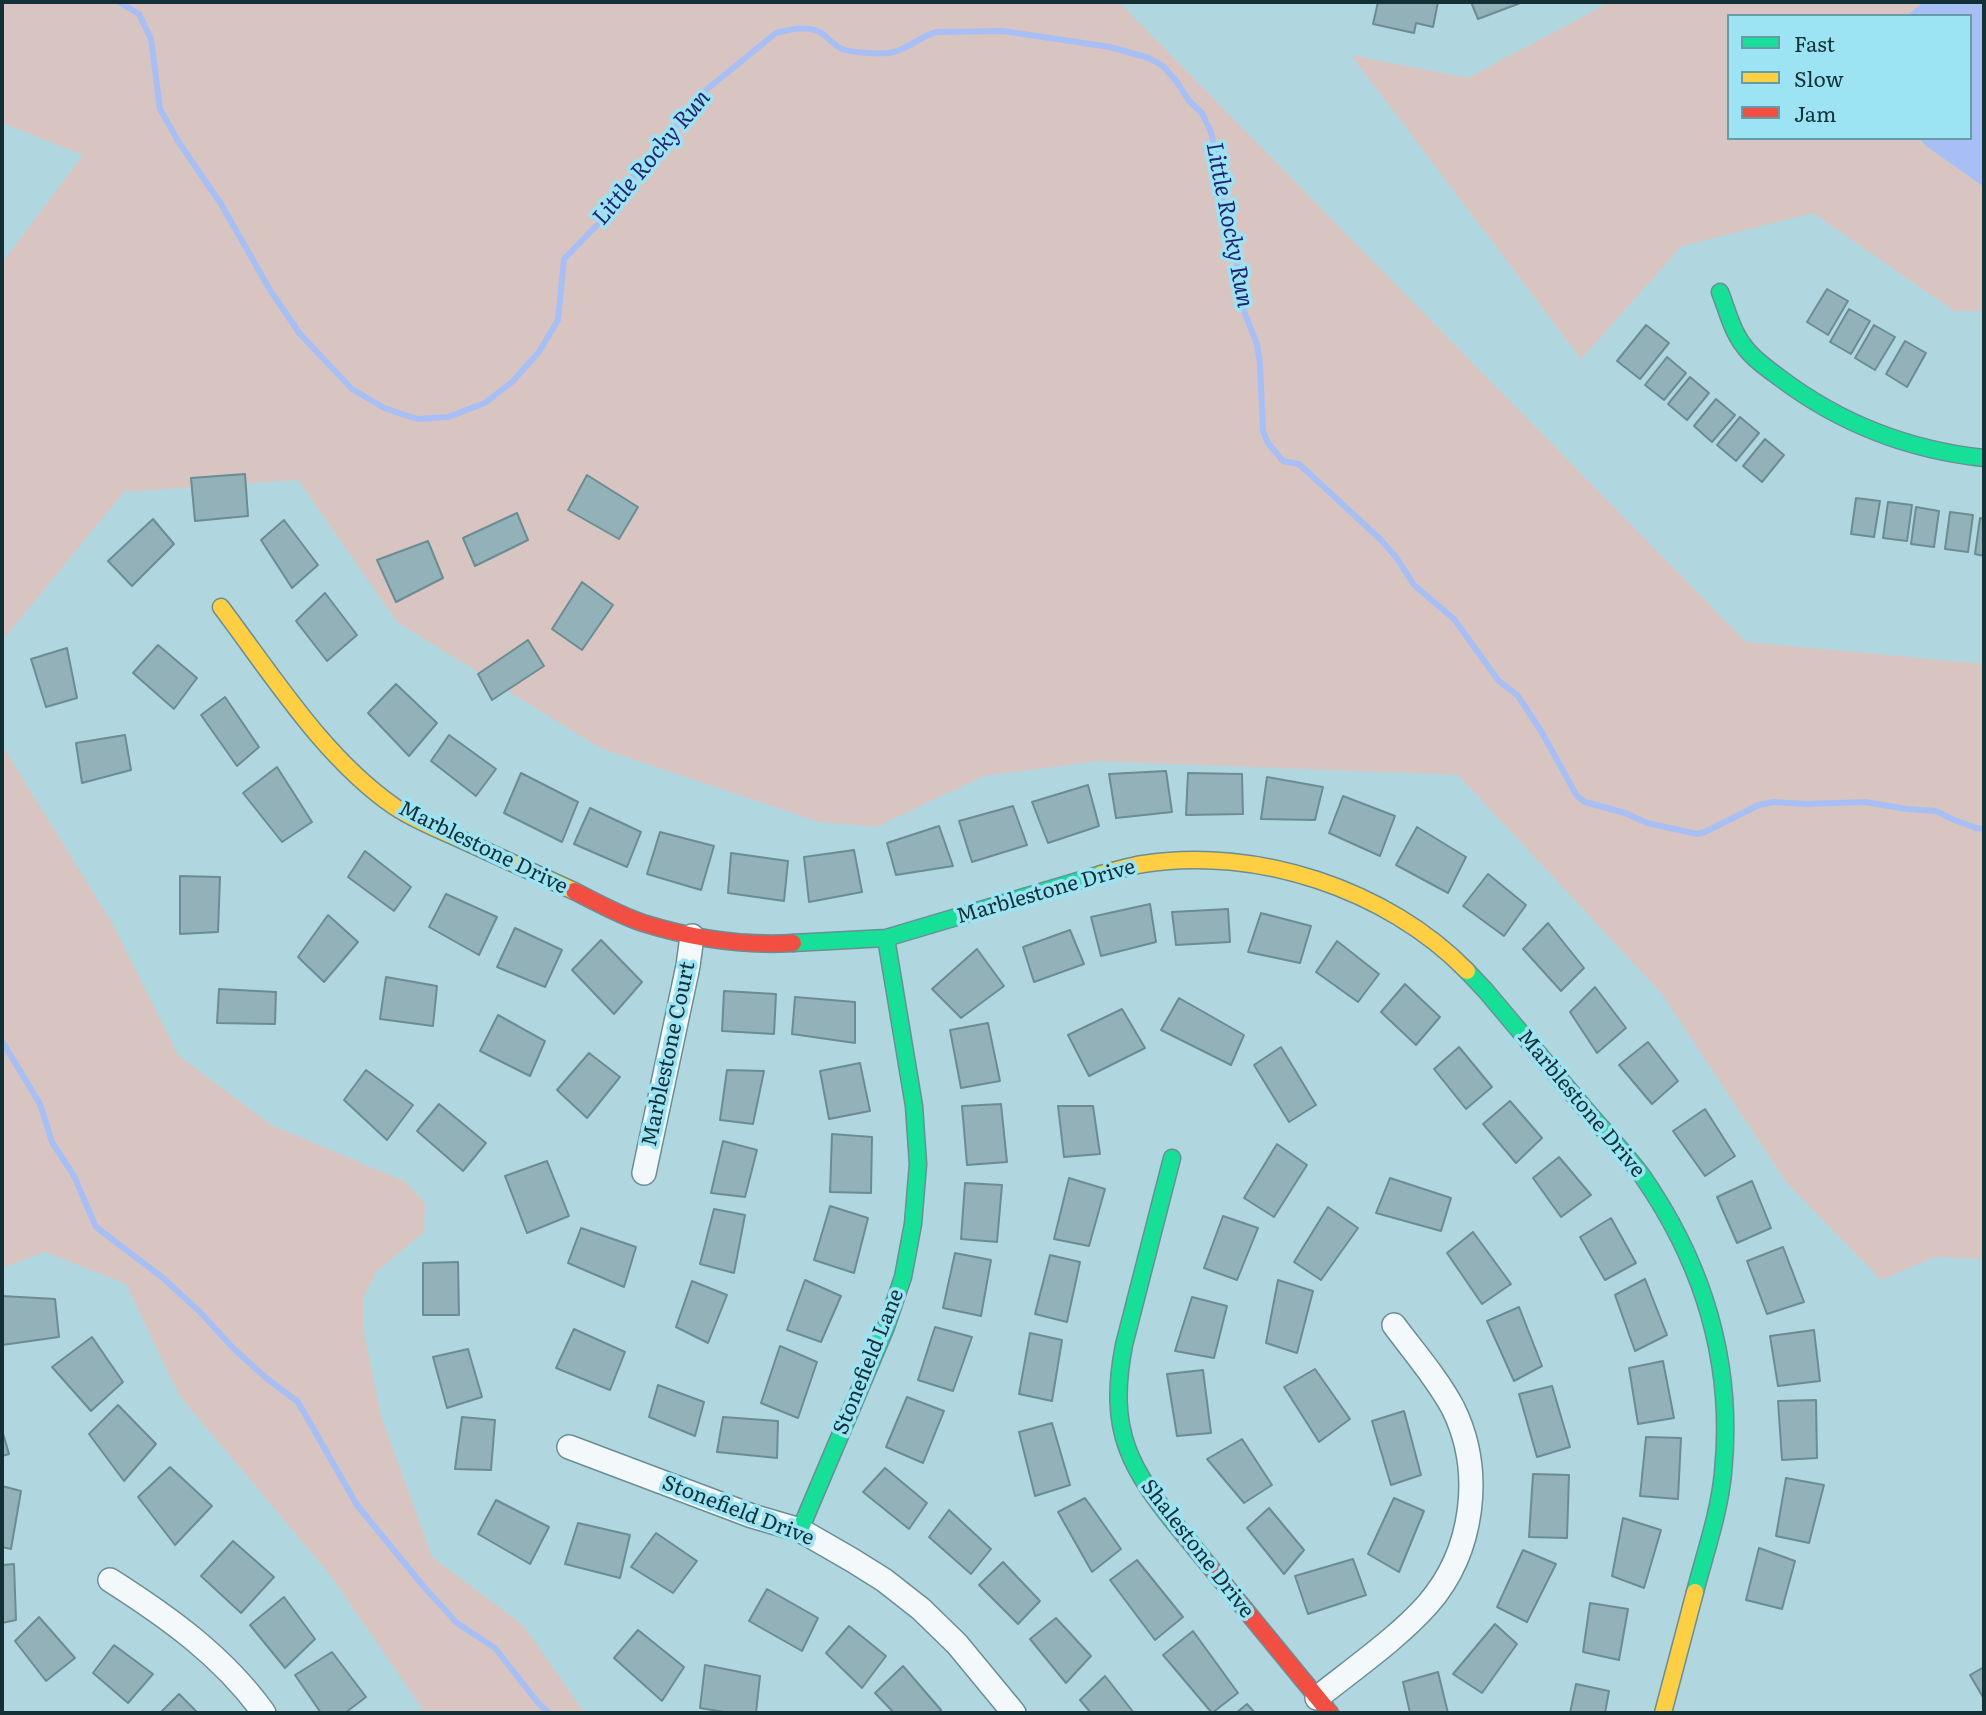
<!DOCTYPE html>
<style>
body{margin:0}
#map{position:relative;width:1986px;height:1715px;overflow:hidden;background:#b0d7e0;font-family:Literata,serif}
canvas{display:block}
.frame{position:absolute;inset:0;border:4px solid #133037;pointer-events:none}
.legend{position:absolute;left:1727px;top:14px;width:245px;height:126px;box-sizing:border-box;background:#9ce4f4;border:2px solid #659ca8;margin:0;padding:9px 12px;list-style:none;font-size:21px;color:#133037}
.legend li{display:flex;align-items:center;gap:14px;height:35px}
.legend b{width:35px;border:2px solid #659ca8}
</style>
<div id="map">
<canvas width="1986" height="1715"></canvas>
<div class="frame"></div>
<ul class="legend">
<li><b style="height:9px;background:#16e098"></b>Fast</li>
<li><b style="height:9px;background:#ffcf43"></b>Slow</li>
<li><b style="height:9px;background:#f24e42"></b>Jam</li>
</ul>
</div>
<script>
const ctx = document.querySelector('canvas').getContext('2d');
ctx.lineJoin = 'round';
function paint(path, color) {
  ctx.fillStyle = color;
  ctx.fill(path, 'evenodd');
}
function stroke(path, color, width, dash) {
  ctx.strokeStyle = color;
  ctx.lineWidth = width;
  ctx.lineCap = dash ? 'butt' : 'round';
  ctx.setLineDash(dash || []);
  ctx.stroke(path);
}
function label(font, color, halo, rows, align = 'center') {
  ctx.font = font + ' Literata,serif';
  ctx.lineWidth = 7;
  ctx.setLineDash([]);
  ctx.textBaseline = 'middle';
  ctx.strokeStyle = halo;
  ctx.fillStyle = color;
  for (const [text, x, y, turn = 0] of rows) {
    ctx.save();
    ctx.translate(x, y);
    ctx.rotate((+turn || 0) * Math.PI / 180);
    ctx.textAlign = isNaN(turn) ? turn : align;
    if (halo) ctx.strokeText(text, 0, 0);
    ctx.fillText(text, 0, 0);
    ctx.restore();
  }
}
const green = new Path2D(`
 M2 2H1119L1746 642 1984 664V1259L1935 1257 1881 1280 1786 1182 1662 994 1458 775 1098 761 984 776 876 827 819 822 600 748 397 622 298 480 124 492 2 641V263L83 155 2 123Z
 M1610 2H1923L1907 16H1729V138H1919L1926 146 1984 187V311H1954L1813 213 1682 246 1581 359 1351 55 1468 78Z
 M2 745 112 923 178 1055 271 1125 404 1181 425 1203 424 1232 377 1271 363 1298V1327L381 1416 432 1557 523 1625 585 1713H422L420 1705 330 1575 179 1395 126 1284 45 1252 2 1268Z`);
const water = new Path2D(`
 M1923 2H1984V187L1926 146 1919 138H1970V16H1907Z`);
const stream = new Path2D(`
 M119 2 139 14 151 39 160 109 178 141 221 204 270 290 300 334 352 389 384 408 417 419 448 417 485 403 512 382 539 352 558 320 564 259 606 216 623 189 664 138 697 105 706 90 776 33C790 29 811 25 823 34 829 39 834 45 840 48 849 53 878 54 888 53 905 52 918 37 937 32L1003 31 1110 47 1149 58 1163 66 1177 82 1189 101 1202 113 1211 132 1216 153 1217 176 1236 257 1245 314 1257 344 1260 364 1263 431 1268 443 1283 461 1299 464 1380 539 1396 557 1414 585 1454 619 1498 680 1518 696 1541 731 1577 796 1585 802 1625 813 1647 823 1697 834 1705 832 1759 805 1773 802 1806 804 1865 802 1907 809 1936 811 1952 819 1976 828 1984 829
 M2 1041 40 1104 52 1142 74 1176 96 1227 163 1278 200 1312 233 1348 265 1377 298 1402 357 1505 424 1587 457 1623 495 1648 539 1704 549 1713`);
const building = new Path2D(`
 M1378 2H1438L1433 27 1416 23 1414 33 1373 24Z
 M1471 2H1523L1478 19Z
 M1827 289 1848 301 1828 335 1807 322Z
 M1849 309 1870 321 1851 354 1830 342Z
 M1646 325 1669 343 1640 379 1617 361Z
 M1874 325 1895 337 1875 370 1855 358Z
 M1905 341 1926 353 1907 387 1886 374Z
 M1667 357 1686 373 1664 400 1645 385Z
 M1690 377 1709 393 1687 420 1668 404Z
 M1716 399 1735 415 1712 442 1694 426Z
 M1740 417 1759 433 1736 461 1717 445Z
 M1765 439 1784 455 1762 482 1743 466Z
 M245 474 248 516 195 521 191 478Z
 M587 475 638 507 619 539 568 510Z
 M1856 498 1880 501 1874 537 1851 534Z
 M1888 502 1912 505 1907 541 1883 538Z
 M1916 507 1939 511 1934 547 1911 544Z
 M1950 512 1973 515 1968 552 1945 549Z
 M517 513 528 540 475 566 463 538Z
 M1980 518 1984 519V556L1975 554Z
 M153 519 174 544 132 586 108 561Z
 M284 520 318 565 292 588 261 540Z
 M428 541 443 578 396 602 377 560Z
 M582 582 613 605 582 650 552 629Z
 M325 593 357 635 327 661 296 621Z
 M528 640 544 666 492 700 478 674Z
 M158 645 197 678 174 709 133 673Z
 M67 648 77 698 46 707 31 659Z
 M396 684 437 723 409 756 368 713Z
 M225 697 259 747 237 766 201 715Z
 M125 735 131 770 82 783 76 743Z
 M449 735 496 769 476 796 431 761Z
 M277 767 312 822 282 842 243 793Z
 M1166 771 1172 812 1116 818 1109 774Z
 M521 773 578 802 562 842 504 813Z
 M1188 773 1242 774 1243 814 1186 815Z
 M1267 777 1323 787 1315 820 1261 819Z
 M1088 785 1099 826 1048 843 1032 802Z
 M1343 796 1395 816 1380 856 1329 833Z
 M1013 806 1027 845 972 862 959 821Z
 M590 808 641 832 627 867 574 844Z
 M939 826 953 866 896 875 887 843Z
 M1417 827 1466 857 1448 893 1396 865Z
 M660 832 714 846 701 890 647 874Z
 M854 850 862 892 809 902 804 857Z
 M365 851 411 887 394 911 348 877Z
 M731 853 788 861 784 901 728 893Z
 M1488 874 1526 905 1504 936 1463 906Z
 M180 876 220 877 218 932 180 934Z
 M446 894 497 917 479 955 429 927Z
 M1150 904 1156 942 1101 956 1091 917Z
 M1228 909 1230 942 1176 945 1172 912Z
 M1261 913 1311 926 1300 963 1248 952Z
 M328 915 358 942 324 982 298 957Z
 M1548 923 1584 968 1561 991 1523 949Z
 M515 928 562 950 545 987 497 967Z
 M1070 930 1084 964 1034 982 1023 947Z
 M601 940 642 982 614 1014 572 970Z
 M1337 941 1379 974 1358 1002 1316 972Z
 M977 949 1004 986 961 1018 932 989Z
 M386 977 437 986 433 1026 380 1019Z
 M1405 984 1440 1017 1416 1045 1381 1012Z
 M1595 987 1626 1028 1597 1053 1570 1012Z
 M219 989 276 992 275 1024 217 1023Z
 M724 991 776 994 774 1034 722 1031Z
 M795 997 855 1002V1043L792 1034Z
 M1179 998 1244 1035 1231 1065 1161 1030Z
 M1122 1009 1145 1048 1089 1076 1068 1035Z
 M498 1015 545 1041 530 1076 480 1051Z
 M988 1023 1000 1081 961 1088 950 1030Z
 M1648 1042 1678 1081 1652 1104 1619 1065Z
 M1281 1047 1316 1105 1289 1122 1254 1065Z
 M1459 1047 1492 1087 1466 1109 1434 1069Z
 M589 1053 620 1077 587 1118 557 1090Z
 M860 1063 870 1111 829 1119 820 1071Z
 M366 1070 413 1105 387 1140 344 1100Z
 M727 1070 764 1071 753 1124 720 1120Z
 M1510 1101 1542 1138 1516 1163 1483 1124Z
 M439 1104 486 1143 463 1171 417 1131Z
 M1001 1104 1007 1162 967 1165 962 1106Z
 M1058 1106H1093L1100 1154 1064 1157Z
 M1705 1109 1735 1156 1705 1176 1673 1131Z
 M832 1134 872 1137 871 1193 830 1192Z
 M723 1141 757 1150 745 1197 711 1193Z
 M1277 1144 1307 1165 1274 1217 1244 1198Z
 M1559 1157 1591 1195 1561 1217 1533 1178Z
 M547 1161 569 1216 527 1233 505 1176Z
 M1069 1178 1105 1189 1089 1246 1054 1239Z
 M1390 1178 1451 1198 1441 1231 1376 1213Z
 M1752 1181 1771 1228 1737 1243 1717 1197Z
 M965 1183 1002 1185 997 1242 961 1239Z
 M830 1206 868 1218 854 1273 814 1260Z
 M1328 1207 1358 1228 1321 1280 1294 1262Z
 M714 1209 745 1215 734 1273 700 1264Z
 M1223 1216 1258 1228 1237 1280 1204 1268Z
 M1611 1218 1636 1263 1605 1280 1580 1237Z
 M581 1228 636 1247 624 1287 568 1263Z
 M1473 1232 1511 1284 1482 1304 1447 1253Z
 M1783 1247 1804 1302 1767 1314 1747 1261Z
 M955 1253 991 1260 981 1316 943 1308Z
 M1050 1255 1080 1262 1067 1322 1035 1314Z
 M458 1262 459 1315H423V1263Z
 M1645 1279 1667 1335 1635 1351 1615 1295Z
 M805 1280 841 1296 821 1342 787 1330Z
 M1278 1280 1313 1291 1297 1353 1266 1343Z
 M692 1281 727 1295 708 1343 676 1327Z
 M2 1296 55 1299 59 1337 2 1345Z
 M1192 1297 1227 1306 1214 1358 1175 1351Z
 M1519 1307 1542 1366 1514 1381 1487 1321Z
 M935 1327 972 1337 953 1391 918 1380Z
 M574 1329 625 1352 610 1390 556 1368Z
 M1814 1330 1820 1381 1778 1386 1770 1336Z
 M1030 1333 1062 1340 1052 1401 1019 1394Z
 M92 1337 123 1382 91 1411 52 1367Z
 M780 1346 817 1362 798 1418 761 1403Z
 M468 1349 482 1397 447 1408 433 1357Z
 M1663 1361 1674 1418 1638 1424 1629 1368Z
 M1315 1369 1350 1419 1319 1442 1284 1387Z
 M1203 1370 1211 1433 1177 1436 1167 1374Z
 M658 1385 704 1402 695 1436 649 1417Z
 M1552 1386 1570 1447 1537 1457 1519 1394Z
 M907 1397 944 1411 923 1463 886 1447Z
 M1816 1400 1817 1458 1782 1460 1778 1401Z
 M118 1405 156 1444 124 1481 89 1434Z
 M1404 1411 1421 1475 1391 1485 1372 1421Z
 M462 1417 495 1420 491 1470 455 1469Z
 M723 1417 778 1421 777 1458 717 1452Z
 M1052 1423 1070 1485 1035 1496 1019 1432Z
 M2 1430 9 1454 2 1456Z
 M1646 1437 1681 1438 1678 1499 1640 1496Z
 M1242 1439 1272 1485 1244 1503 1207 1459Z
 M170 1467 212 1506 175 1545 138 1497Z
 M885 1468 927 1503 909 1529 863 1492Z
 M1533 1474 1569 1475 1567 1538 1529 1537Z
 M1786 1478 1824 1485 1809 1543 1776 1536Z
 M2 1486 21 1491 11 1549 2 1547Z
 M1085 1498 1121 1549 1092 1572 1058 1512Z
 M1394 1498 1424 1511 1399 1572 1368 1554Z
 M496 1500 549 1527 530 1564 478 1534Z
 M1269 1508 1304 1550 1284 1574 1247 1528Z
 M949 1510 991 1549 971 1574 929 1537Z
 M1623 1518 1661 1530 1644 1588 1612 1576Z
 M578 1523 630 1535 620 1578 565 1564Z
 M656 1533 697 1561 673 1593 631 1567Z
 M233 1541 274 1577 241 1613 201 1576Z
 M1759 1548 1795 1561 1782 1609 1746 1600Z
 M1523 1550 1556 1564 1527 1622 1497 1607Z
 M1353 1559 1366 1595 1308 1614 1295 1576Z
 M1137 1560 1183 1617 1155 1640 1110 1580Z
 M1003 1562 1040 1601 1018 1624 979 1585Z
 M14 1564 16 1620 2 1623V1565Z
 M767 1589 818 1618 802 1651 749 1621Z
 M284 1597 315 1639 285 1668 250 1625Z
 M1590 1603 1628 1609 1619 1660 1583 1652Z
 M39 1617 75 1658 46 1681 15 1641Z
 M1056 1618 1091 1656 1066 1683 1030 1639Z
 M1495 1624 1517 1644 1482 1693 1453 1674Z
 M849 1626 886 1656 862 1688 826 1653Z
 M638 1630 684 1667 662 1701 614 1658Z
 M1193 1631 1238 1693 1212 1713 1163 1655Z
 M114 1645 153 1674 128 1703 93 1673Z
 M332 1652 366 1697 345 1713H321L295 1675Z
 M705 1665 760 1676 756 1713H730L700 1708Z
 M903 1666 941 1710 938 1713H894L875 1693Z
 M1984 1667V1699L1970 1675Z
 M1438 1672 1448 1713H1410L1403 1682Z
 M1105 1676 1134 1713H1091L1080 1700Z
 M1576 1684 1609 1691 1605 1713H1570Z
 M179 1694 198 1713H160Z
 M1247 1704 1255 1713H1236Z`);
const street = new Path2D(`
 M644 1173 688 966 692 936
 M569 1447 752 1516 800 1530 852 1560 884 1580 921 1609 957 1644 1014 1713
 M110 1580C168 1617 223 1656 264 1713
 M1317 1698C1353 1669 1398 1638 1428 1604 1474 1551 1484 1471 1453 1408 1437 1378 1414 1352 1394 1325`);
const fast = new Path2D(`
 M1720 292C1727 310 1732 331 1744 346 1753 359 1768 369 1780 378 1841 424 1909 450 1984 458
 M793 943 886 938 1101 874
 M1467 971 1485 990C1517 1028 1549 1066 1581 1104 1601 1128 1625 1152 1643 1177 1705 1267 1734 1364 1723 1473 1719 1514 1705 1553 1695 1592
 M1172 1158 1124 1345C1107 1433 1130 1469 1184 1535
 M800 1530 886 1327 903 1277 913 1224 918 1164 914 1106 886 938`);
const slow = new Path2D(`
 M221 607C273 676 324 758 395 807 416 821 440 830 462 840 499 857 537 874 574 891
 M1101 874C1115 871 1129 866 1143 864 1256 846 1387 889 1467 971
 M1663 1713 1695 1592`);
const jam = new Path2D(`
 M574 891C596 902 619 915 643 923 691 938 742 946 793 943
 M1184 1535 1330 1713`);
const streetNames = [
 ["Marblestone Drive",483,848,26],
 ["Marblestone Drive",1046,892,-16],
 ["Marblestone Court",669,1054,-78],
 ["Marblestone Drive",1581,1104,50],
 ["Stonefield Lane",869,1362,-68],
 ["Stonefield Drive",738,1511,21],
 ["Shalestone Drive",1197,1549,52]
];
const waterNames = [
 ["Little Rocky Run",652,158,-50],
 ["Little Rocky Run",1229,225,79]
];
paint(green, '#d8c5c1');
paint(water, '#a8bff5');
stroke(stream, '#a8bff5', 6);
paint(building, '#92b1b8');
stroke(building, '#6c8c93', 2);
stroke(street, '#6c8d94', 26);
stroke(fast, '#6c8d94', 19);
stroke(slow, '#6c8d94', 19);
stroke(jam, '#6c8d94', 19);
stroke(street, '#f3f9fa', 23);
stroke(fast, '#16e098', 16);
stroke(slow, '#ffcf43', 16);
stroke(jam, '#f24e42', 16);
label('21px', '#133037', '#9ce4f4', streetNames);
label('italic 23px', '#212475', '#9ce4f4', waterNames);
</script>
